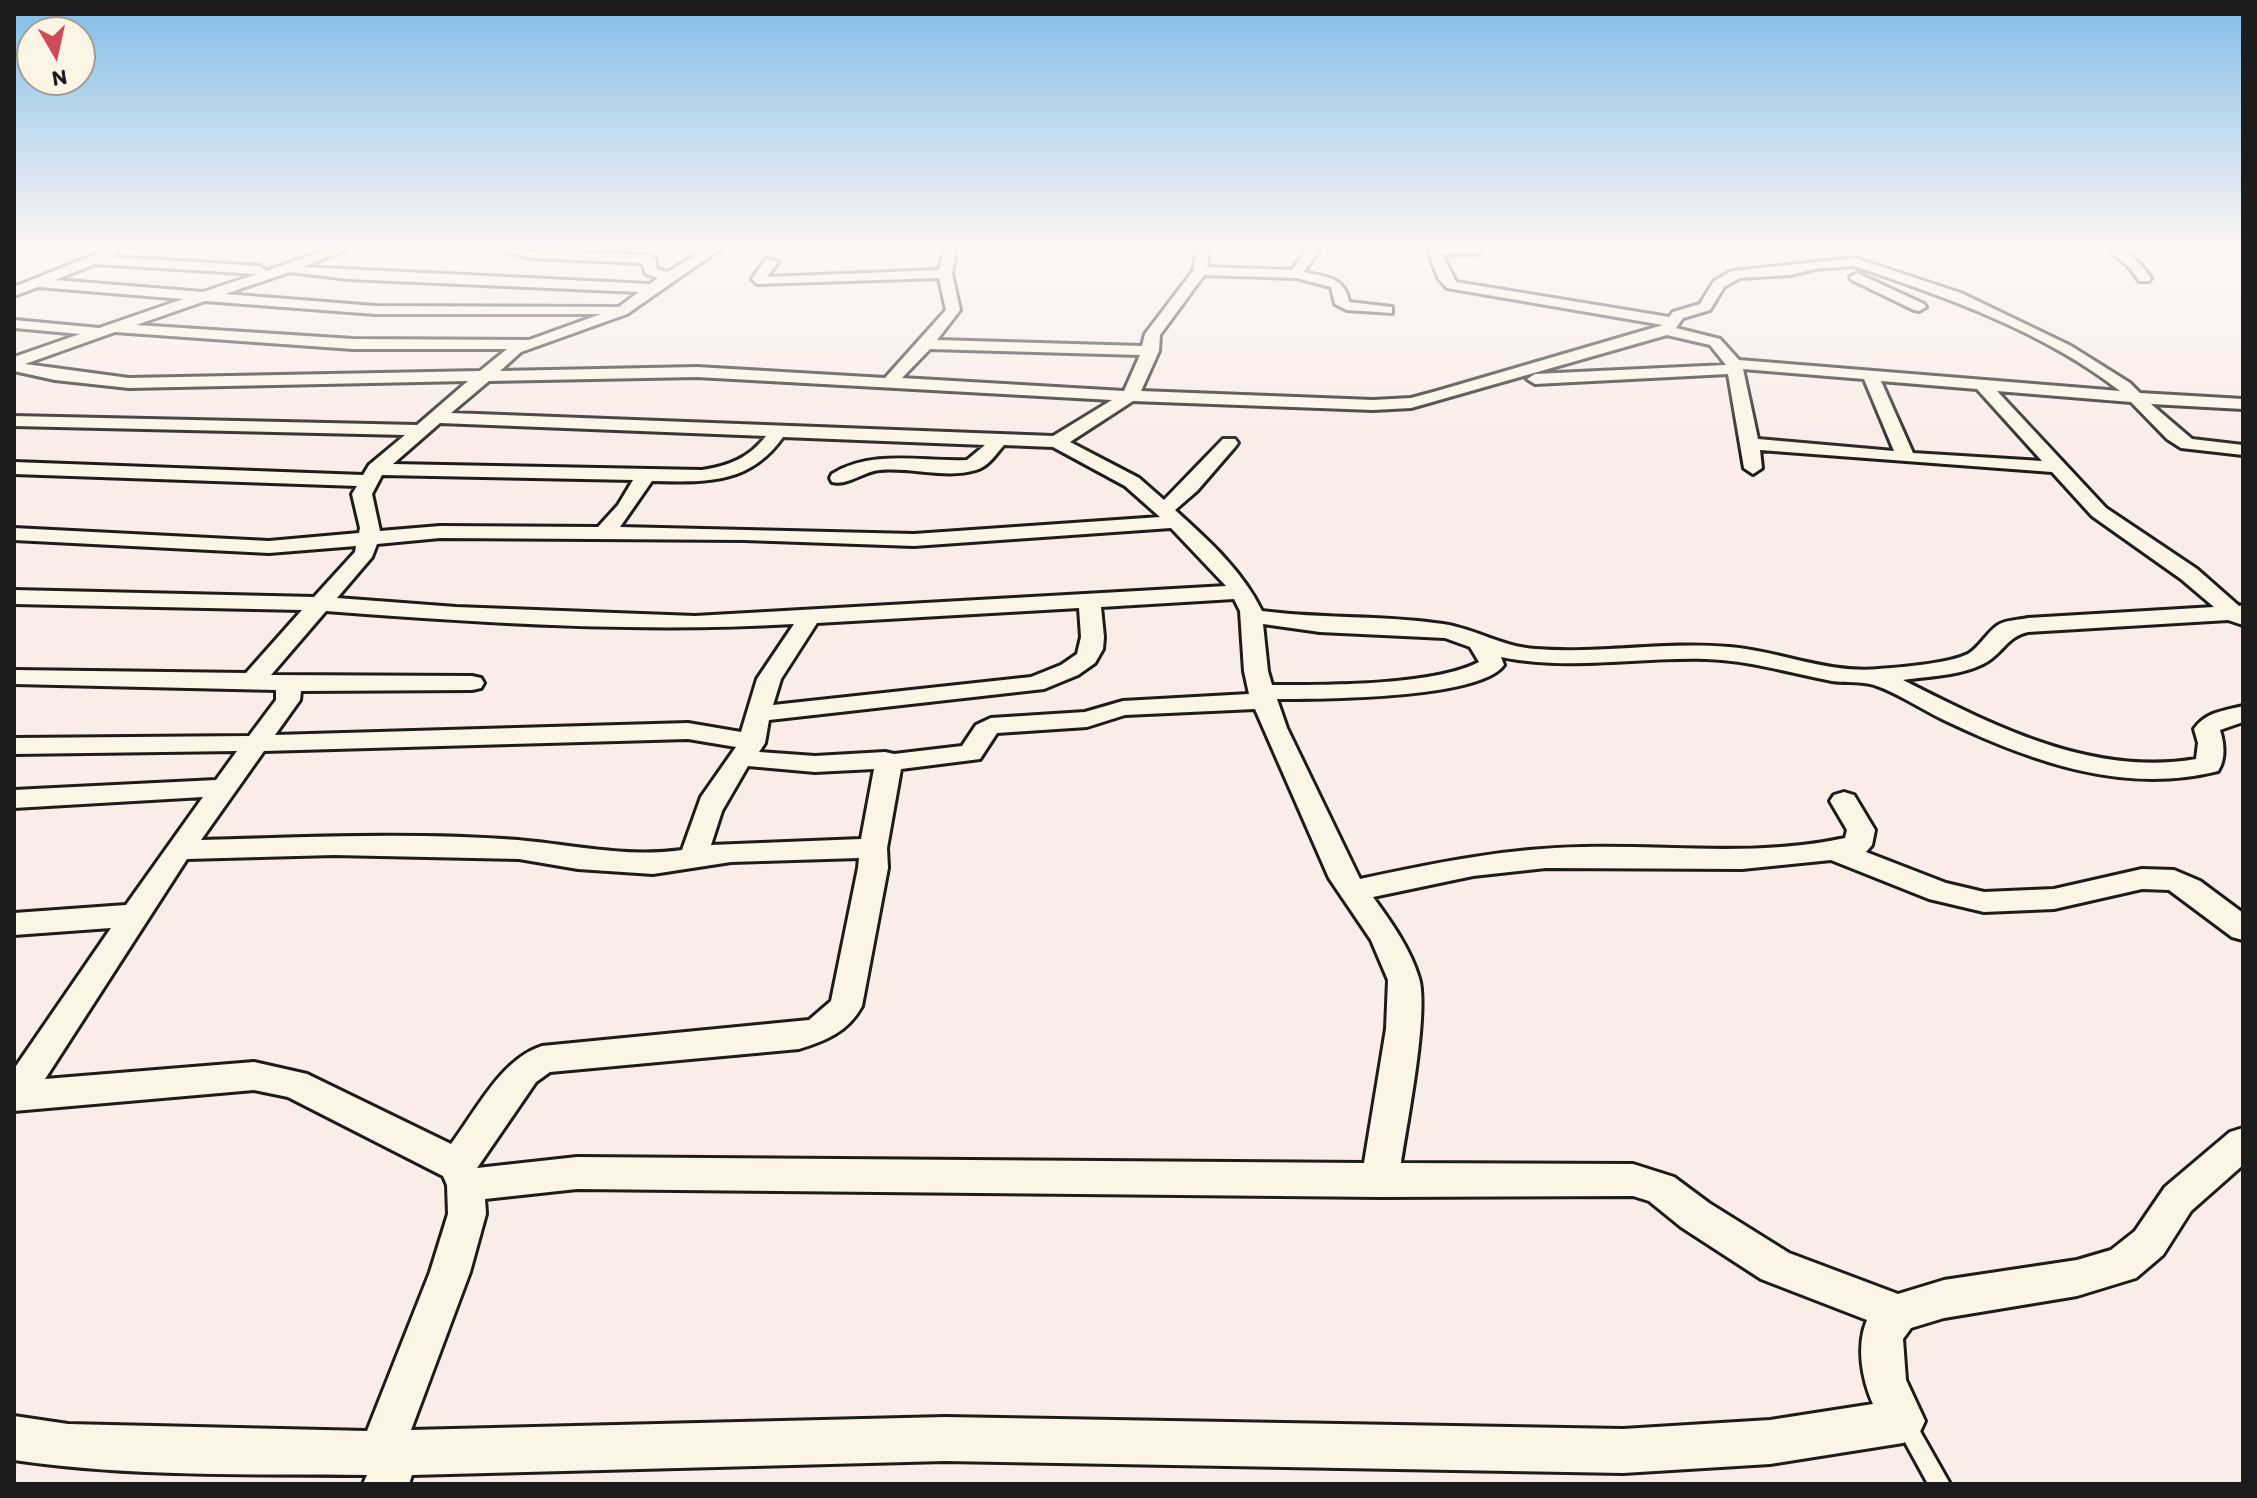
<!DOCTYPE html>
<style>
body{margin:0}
#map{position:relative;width:2257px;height:1498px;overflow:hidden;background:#faece7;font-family:Itim,sans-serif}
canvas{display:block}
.frame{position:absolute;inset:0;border:16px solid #1c1c1c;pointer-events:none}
.north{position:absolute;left:16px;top:16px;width:80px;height:80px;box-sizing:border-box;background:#fcf5e5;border:2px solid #a29e95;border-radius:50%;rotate:171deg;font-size:22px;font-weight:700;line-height:32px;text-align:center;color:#1c1c1c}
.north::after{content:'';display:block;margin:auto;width:28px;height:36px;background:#d1495b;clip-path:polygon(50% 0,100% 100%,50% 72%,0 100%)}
</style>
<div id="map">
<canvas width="2257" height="1498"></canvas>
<div class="frame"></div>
<div class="north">N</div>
</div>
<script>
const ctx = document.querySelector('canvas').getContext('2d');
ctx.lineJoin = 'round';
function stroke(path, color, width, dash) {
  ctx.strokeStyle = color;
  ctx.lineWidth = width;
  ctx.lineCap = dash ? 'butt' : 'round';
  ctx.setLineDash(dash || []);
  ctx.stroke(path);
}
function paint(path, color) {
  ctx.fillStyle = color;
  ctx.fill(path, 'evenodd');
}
const lane = new Path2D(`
 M1905 1414 1912 1417 1950 1484H1928L1895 1424 1898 1417Z`);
const street = new Path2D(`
 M106 250H116L117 253 112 257 260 266 266 271 326 250H345L303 267 650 284 658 278 646 274 642 263 532 258 501 250 648 255 655 259 657 269 668 272 704 250H719L627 314 521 352 500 371 697 367 885 378 946 310 939 278 757 284 752 279 766 259 778 262 767 277 939 270 944 250H956L952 274 960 310 937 340 1142 346 1145 334 1193 271 1197 250H1209L1207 267 1292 270 1306 250H1319L1304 272C1326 277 1345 277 1349 302L1392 307V313L1347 310 1335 304 1331 287 1296 278 1204 275 1160 335 1159 351 1141 391 1373 400 1411 398 1437 391 1663 325 1447 288 1438 278 1428 250H1483L1477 254H1442L1456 282 1669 317 1673 312 1700 304 1714 281 1732 271 1855 258 1961 293 2071 346 2130 383 2140 393 2243 399V409L2151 404 2192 439 2243 445V455L2181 448 2167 439 2131 402 1997 391 2106 508 2197 569 2239 606 2243 605V625L2228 620 2028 632C2007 636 2002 655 1983 664 1959 676 1929 676 1903 680 1994 726 2092 777 2196 759L2198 743 2194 729C2206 712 2223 711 2243 706V722L2220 730C2224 743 2226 759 2218 771 2123 795 2030 761 1944 720 1921 709 1898 693 1874 685 1861 681 1845 683 1832 681 1790 673 1748 660 1706 659 1637 657 1570 671 1501 657L1504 665C1480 699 1320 699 1277 699L1287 728 1360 879C1434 863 1508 848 1583 847 1671 845 1758 857 1845 838L1847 830 1830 801 1834 795 1844 792 1854 795 1875 830 1872 845 1866 852 1946 883 1984 892 2054 889 2142 869 2174 870 2200 881 2243 913V940L2232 937 2169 890 2142 889 2054 909 1984 912 1929 899 1831 860 1742 869 1546 868 1473 876 1373 897C1391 922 1410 948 1419 978 1429 1012 1407 1123 1401 1163L1633 1164 1674 1177 1709 1203 1789 1253 1898 1294 1944 1280 2077 1260 2111 1250 2135 1231 2165 1187 2230 1132 2243 1128V1165L2191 1211 2163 1255 2136 1278 2077 1296 1944 1318 1911 1328 1903 1339 1906 1380 1925 1421 1918 1436 1903 1443 1770 1464 1623 1473 945 1461 412 1475 409 1484H363L367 1475C250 1474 130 1477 14 1460V1416L68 1424 367 1431 430 1272 448 1214 447 1185 443 1176 288 1097 254 1090 14 1111V1069L111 928 14 935V913L126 905 203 797 14 808V790L216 780 237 751 14 754V738L249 736 276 700V690L14 684V670L246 673 302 610 14 604V590L314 597 355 552 356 546 269 553 14 540V528L269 541 359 533 360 528 352 494 357 486 14 474V462L363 475 369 465 405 435 14 426V416L417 425 468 381 129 388 55 380 14 371V357L80 334 14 328V320L99 328 183 299 38 287 14 296V287ZM95 264 257 274 203 292 55 280ZM1854 266C1946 297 2043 331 2120 391L1739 360 1720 339 1676 328 1683 318 1710 310 1724 287 1740 278 1791 275 1814 269ZM290 272 348 279 639 292 619 307 375 306 225 294ZM205 301 375 314H601L529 340 353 339 136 325ZM115 332 353 349H507L480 371 129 378 25 364ZM1667 335 1710 345 1726 365 1535 374 1527 379 1535 384 1728 374 1744 468 1753 474 1762 468 1760 450 2052 472 2092 516 2181 579 2214 607 2028 618C2019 620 2006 620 1998 625 1987 632 1980 647 1968 654 1947 664 1902 667 1879 669 1828 674 1779 651 1729 647 1665 641 1600 654 1536 649 1502 647 1476 629 1443 624 1383 615 1322 619 1262 611 1242 570 1208 540 1175 510L1197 491 1235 447 1238 443 1235 439H1223L1164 500 1139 478 1070 442 1133 401 1373 410 1411 408ZM930 349 1140 355 1124 391 902 378ZM1743 369 1864 379 1894 451 1758 439ZM697 377 1112 400 1053 436 451 413 489 381ZM1881 381 1977 389 2042 461 1913 453ZM440 423 766 436C749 458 729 466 702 470L393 464ZM783 437 985 445 967 460C922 462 873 449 832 474L830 478 832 482C848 486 864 471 880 470 911 467 947 479 976 470 989 466 995 455 1004 445L1053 447 1125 486 1160 517 914 534 620 527 652 481C706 482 749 485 783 437ZM382 475 633 480 618 505 598 527 440 526 380 531 372 494ZM1171 528 1226 586 695 616 456 607 337 598 372 557 377 544 440 538 744 540 914 546ZM1234 599 1240 611 1244 671 1249 694 1123 701 1085 712 991 718 976 725 962 746 894 754 885 752 815 756 759 752 765 743 769 720 1044 689 1078 675 1095 663 1103 649 1104 637 1101 607ZM1079 608 1081 637 1077 654 1061 665 1031 677 773 705 781 679 817 623ZM326 611C482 623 638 633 794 624L757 679 741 732 688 723 275 735 300 700 301 691 472 690 481 688 484 683 481 678 472 676 271 675ZM1263 624 1320 632 1445 638 1470 647 1479 662C1433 686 1326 685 1272 685L1268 671ZM1255 709 1329 878 1371 940 1388 980 1386 1029 1364 1163 577 1157 477 1168 536 1082 550 1072 799 1049C825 1041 848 1032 862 1006L888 868 887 848 901 769 980 759 997 733 1087 727 1125 715ZM688 739 736 747 701 797 682 850C626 858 574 845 518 840 413 832 306 837 201 840L264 751ZM748 766 815 772 874 769 861 839 711 845 722 811ZM334 855 519 859 578 869 653 874 731 862 859 858 858 868 831 1001 809 1020 542 1046C501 1059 476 1111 451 1144L307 1074 254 1062 45 1079 187 859ZM577 1189 1380 1197 1633 1196 1649 1201 1681 1227 1761 1279 1867 1320C1856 1346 1862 1379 1873 1404L1770 1420 1623 1429 945 1417 411 1430 470 1272 486 1214 485 1199Z
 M2109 250C2130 250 2139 261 2151 278L2149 281H2139L2131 269Z
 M1857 273 1924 304 1926 307 1919 311 1914 310 1852 280 1850 277Z`);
stroke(lane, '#1c1c1c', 6);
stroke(street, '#1c1c1c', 6);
paint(lane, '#fcf5e5');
paint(street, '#fcf5e5');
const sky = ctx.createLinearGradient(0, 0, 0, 460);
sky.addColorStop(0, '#81bde8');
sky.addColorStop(0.54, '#fdf6f4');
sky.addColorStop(1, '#fdf6f400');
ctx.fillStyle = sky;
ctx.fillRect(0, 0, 2257, 460);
</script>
